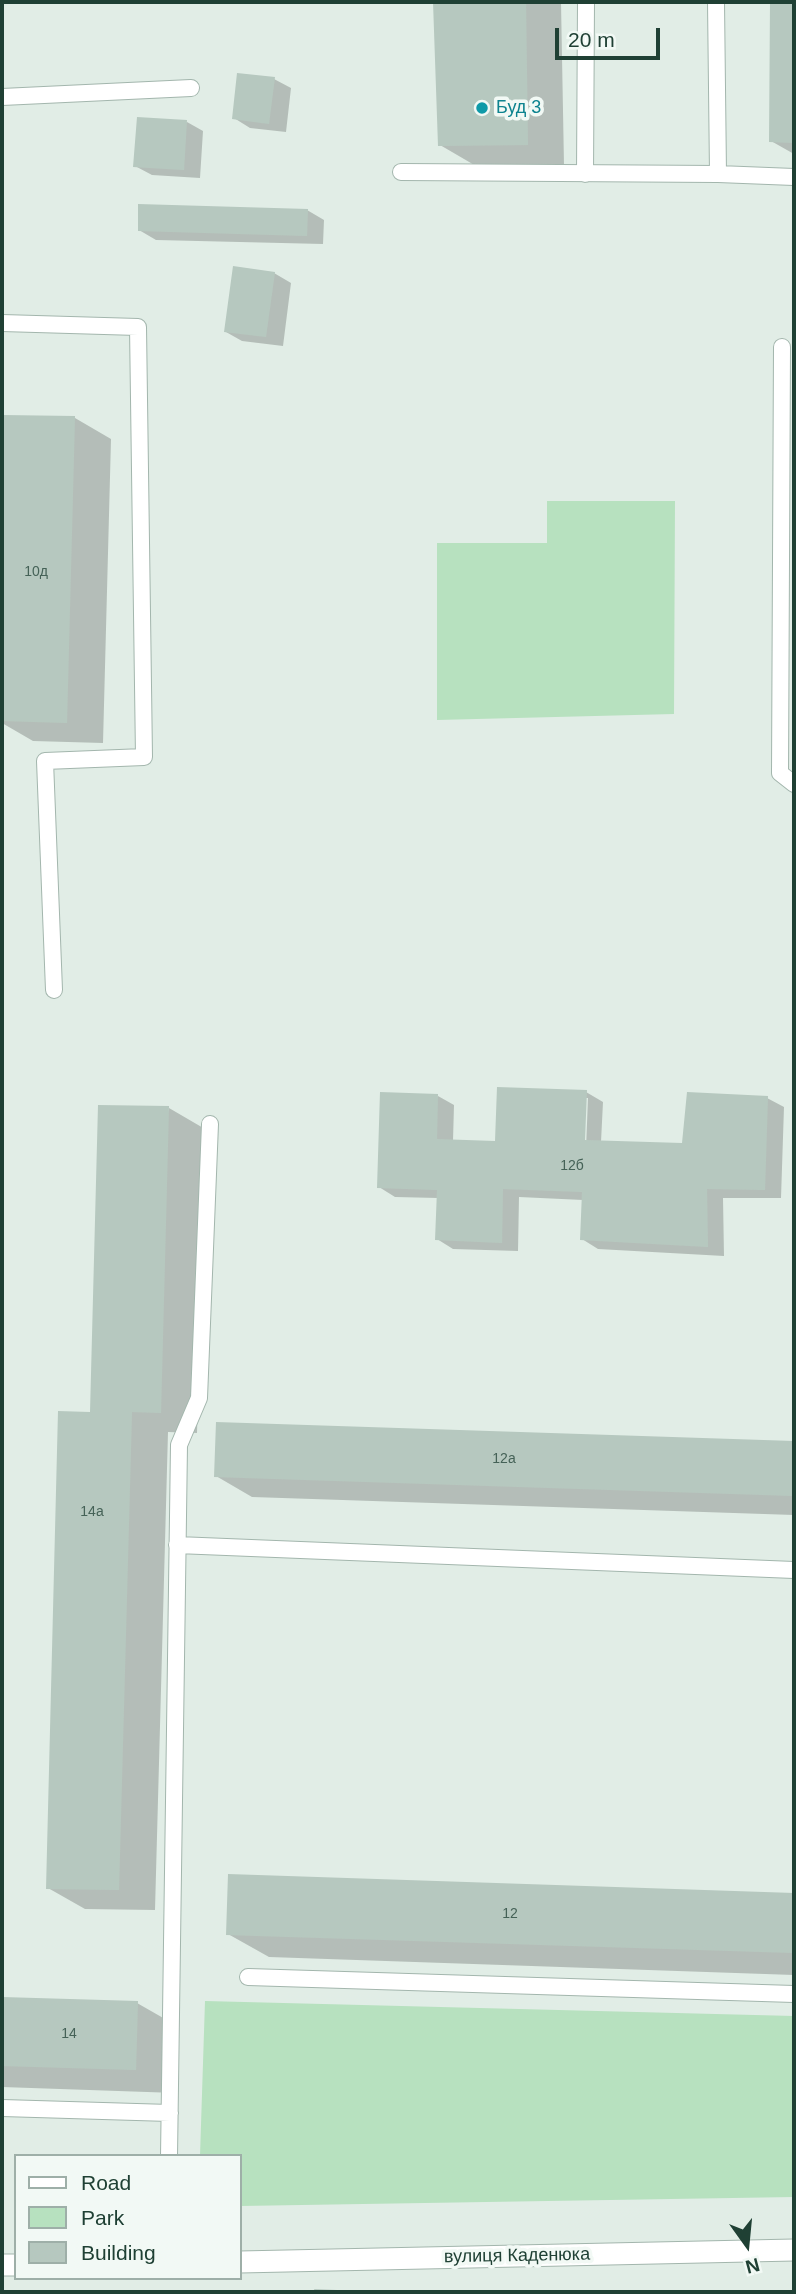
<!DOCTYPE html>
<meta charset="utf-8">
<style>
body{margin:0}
#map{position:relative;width:796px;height:2294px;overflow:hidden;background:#e1ede6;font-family:Helvetica,sans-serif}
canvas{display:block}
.frame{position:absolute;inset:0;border:4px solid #1f4034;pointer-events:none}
.legend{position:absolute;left:14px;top:2154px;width:228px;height:126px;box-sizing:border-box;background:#f2f9f5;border:2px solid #9eafa8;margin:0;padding:9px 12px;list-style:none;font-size:21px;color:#1f4034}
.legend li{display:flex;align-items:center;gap:14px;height:35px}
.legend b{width:35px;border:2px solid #9eafa8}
.north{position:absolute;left:712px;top:2210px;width:70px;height:70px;-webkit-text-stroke:5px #f2f9f5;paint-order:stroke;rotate:165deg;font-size:19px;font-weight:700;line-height:28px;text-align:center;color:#1f4034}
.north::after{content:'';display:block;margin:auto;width:24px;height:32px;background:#1f4034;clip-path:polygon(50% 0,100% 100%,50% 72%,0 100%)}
.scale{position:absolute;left:555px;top:28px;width:105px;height:32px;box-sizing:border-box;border:4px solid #1f4034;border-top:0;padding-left:9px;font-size:21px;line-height:24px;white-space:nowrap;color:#1f4034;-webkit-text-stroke:5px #f2f9f5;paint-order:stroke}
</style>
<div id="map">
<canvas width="796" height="2294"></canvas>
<div class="frame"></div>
<ul class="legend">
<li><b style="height:9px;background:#fff"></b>Road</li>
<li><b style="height:19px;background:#b7e1bf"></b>Park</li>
<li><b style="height:19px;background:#b6c8bf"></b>Building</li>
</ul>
<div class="north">N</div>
<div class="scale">20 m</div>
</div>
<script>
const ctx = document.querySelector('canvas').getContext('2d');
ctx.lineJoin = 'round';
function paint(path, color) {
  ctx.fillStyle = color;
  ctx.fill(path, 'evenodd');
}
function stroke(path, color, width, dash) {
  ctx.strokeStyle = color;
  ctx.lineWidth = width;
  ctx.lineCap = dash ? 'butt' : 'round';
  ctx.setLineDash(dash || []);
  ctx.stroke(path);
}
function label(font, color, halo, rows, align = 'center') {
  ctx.font = font + ' Helvetica,sans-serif';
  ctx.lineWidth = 7;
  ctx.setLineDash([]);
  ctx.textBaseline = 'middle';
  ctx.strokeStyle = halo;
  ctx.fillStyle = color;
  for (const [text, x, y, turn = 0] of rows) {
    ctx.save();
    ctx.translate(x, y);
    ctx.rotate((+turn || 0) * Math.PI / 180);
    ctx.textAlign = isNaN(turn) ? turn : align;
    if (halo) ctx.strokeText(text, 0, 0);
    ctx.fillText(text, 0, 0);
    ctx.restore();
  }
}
const green = new Path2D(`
 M547 501H675L674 714 437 720V543H547Z
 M205 2001 794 2016V2197L240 2206V2156H200Z`);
const shadow = new Path2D(`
 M435 2H561L564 165 476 166 440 145Z
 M772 2H794V154L771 141Z
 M274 79 291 88 286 132 250 128 234 118Z
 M187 122 203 131 200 178 152 175 135 166Z
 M307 210 324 220 323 244 156 240 139 230Z
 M274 273 291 283 283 346 242 341 226 332Z
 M5 416 75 418 111 439 103 743 33 741 2 723V534Z
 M586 1092 603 1102 601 1142 683 1145 767 1098 784 1107 781 1198H723L724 1256 598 1249 582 1239 583 1200 519 1197 518 1251 453 1249 437 1239 438 1198 395 1197 379 1187 438 1096 454 1105 453 1141 497 1143ZM585 1098H588L586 1149 583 1148Z
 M169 1108 205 1129 197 1433 168 1432 155 1910 85 1909 48 1888 91 1414Z
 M217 1424 794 1443V1515L252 1497 216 1476Z
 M230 1876 794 1895V1975L269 1957 228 1934Z
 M2 1999 137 2003 179 2027 176 2093 2 2087Z`);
const building = new Path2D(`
 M433 2H526L528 145 438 146Z
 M770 2H794V143L769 142Z
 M237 73 275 77 269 124 232 119Z
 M137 117 187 120 184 170 133 167Z
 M138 204 308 209 307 236 138 231Z
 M233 266 275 272 266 337 224 332Z
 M3 415 75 416 67 723 2 721Z
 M497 1087 587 1090 585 1140 682 1143 687 1092 768 1096 765 1190 707 1189 708 1247 580 1240 582 1192 503 1189 502 1243 435 1240 437 1190 377 1188 380 1092 438 1094 437 1139 495 1141Z
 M98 1105 169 1106 161 1413 132 1412 119 1890 46 1889 58 1411 90 1412Z
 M216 1422 794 1441V1496L214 1477Z
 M228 1874 794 1893V1953L226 1935Z
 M2 1997 138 2001 136 2070 2 2066Z
 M314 2289 337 2290V2292H315Z`);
const lane = new Path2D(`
 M716 2 718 174
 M2 97 191 88
 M401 172 718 174 794 177
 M585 174 586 2
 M2 323 138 327 144 757 45 761 54 990
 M782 347 780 773 794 784
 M177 1545 794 1570
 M248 1977 794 1994
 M2 2108 170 2113
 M169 2156 179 1445 199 1398 210 1124`);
const street = new Path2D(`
 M240 2262 794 2250
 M2 2265H16`);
const markers = [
 [482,108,7,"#0f9aa8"]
];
const numberNames = [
 ["10д",36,572],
 ["12б",572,1166],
 ["12а",504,1459],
 ["14а",92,1512],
 ["12",510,1914],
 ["14",69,2034]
];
const cultureNames = [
 ["Буд 3",496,108]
];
const streetNames = [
 ["вулиця Каденюка",517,2256,-1]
];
paint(green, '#b7e1bf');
paint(shadow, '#0003');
paint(building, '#b6c8bf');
stroke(lane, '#a3b6ad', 18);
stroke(street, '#a3b6ad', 23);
stroke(lane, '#fff', 16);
stroke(street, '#fff', 21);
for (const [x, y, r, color] of markers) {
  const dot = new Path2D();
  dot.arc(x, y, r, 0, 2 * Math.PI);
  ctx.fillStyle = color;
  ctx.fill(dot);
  stroke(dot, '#f2f9f5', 2.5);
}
label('14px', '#456257', null, numberNames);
label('18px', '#0d838f', '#f2f9f5', cultureNames, 'left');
label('18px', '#1f4034', '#f2f9f5', streetNames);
</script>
